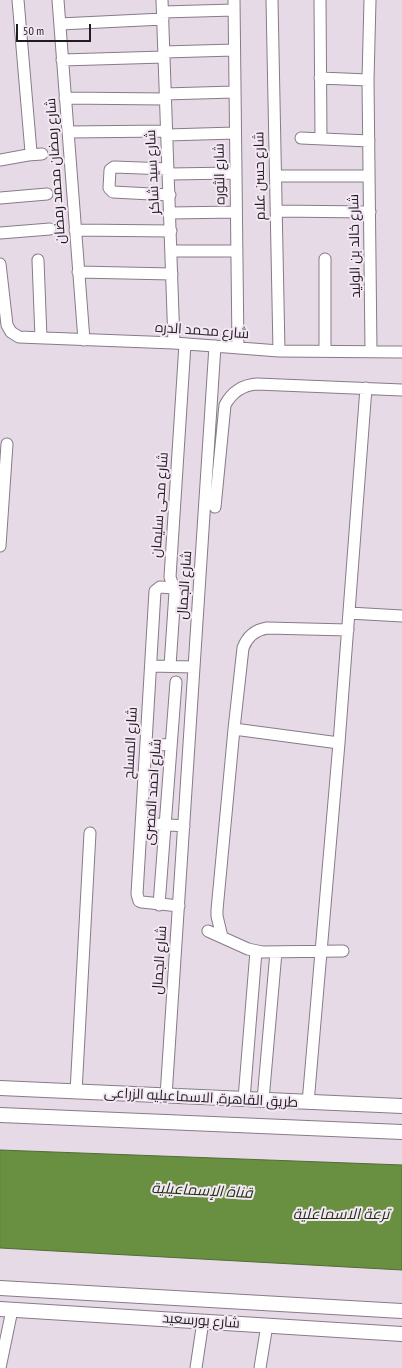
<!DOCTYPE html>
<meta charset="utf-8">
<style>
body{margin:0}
#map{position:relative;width:402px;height:1368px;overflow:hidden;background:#e5dae5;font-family:"PT Sans Narrow",sans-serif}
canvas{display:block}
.scale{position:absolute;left:16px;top:24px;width:75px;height:18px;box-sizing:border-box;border:2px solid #1f1b1f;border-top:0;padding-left:5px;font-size:12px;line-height:14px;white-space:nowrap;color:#1f1b1f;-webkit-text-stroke:3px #f2e7f3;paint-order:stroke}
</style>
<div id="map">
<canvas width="402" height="1368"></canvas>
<div class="scale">50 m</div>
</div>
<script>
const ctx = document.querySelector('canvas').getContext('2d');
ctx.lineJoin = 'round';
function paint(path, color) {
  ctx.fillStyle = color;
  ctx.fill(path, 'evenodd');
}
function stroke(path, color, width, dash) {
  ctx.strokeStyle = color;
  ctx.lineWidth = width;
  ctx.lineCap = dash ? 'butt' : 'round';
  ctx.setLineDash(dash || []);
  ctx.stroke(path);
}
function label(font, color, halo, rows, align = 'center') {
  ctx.font = font + ' "PT Sans Narrow",Cairo,sans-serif';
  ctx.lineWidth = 4;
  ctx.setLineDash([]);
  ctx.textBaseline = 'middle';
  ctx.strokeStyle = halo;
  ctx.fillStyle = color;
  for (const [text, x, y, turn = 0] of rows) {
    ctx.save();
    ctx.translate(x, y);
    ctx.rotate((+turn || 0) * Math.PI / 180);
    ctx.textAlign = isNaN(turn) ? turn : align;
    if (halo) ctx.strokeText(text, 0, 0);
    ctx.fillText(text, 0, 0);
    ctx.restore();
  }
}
const water = new Path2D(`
 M0 1150 402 1165V1270L0 1248Z`);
const minor = new Path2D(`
 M58 0 84 340
 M162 0 174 343
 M234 0 238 348
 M272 0 279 351
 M320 0 321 139
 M370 0 368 80 371 351
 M163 12 234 10
 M60 24 163 19
 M164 52 234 50
 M62 60 164 57
 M320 78 368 80
 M165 94 234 92
 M65 98 165 99
 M68 132 166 131
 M167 135 235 133
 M301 138 369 141
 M28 155 42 154
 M0 160 28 155 31 152 18 0
 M168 169 114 167 110 170 109 188 113 192 170 195
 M169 174 235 173
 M276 176H369
 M0 198 47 194
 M276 211 370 212
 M170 213 236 212
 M75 230 171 231
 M0 233 50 229
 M171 251H237
 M38 260 41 338
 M0 264 7 325 11 332 19 337 174 343 279 351 402 352
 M78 272 172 274
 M325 351V259
 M215 507 225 405C232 392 242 385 257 384L402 390
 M0 546 7 444
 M174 588 160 587 155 591 137 894 139 901 142 902 179 906
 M349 613 402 616
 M151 666 194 667
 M170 666 175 592 170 577 185 344
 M234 729 339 743
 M146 744 171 745
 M142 823 184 826
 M159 905 176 682
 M208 931 248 949 262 952 343 951
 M222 937 217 916V910L234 729 243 648C247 637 255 630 267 628L348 630
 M76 1092 90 833
 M166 1096 215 346
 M244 1099 256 951
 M263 1100 276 952
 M308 1103 339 743 366 388
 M0 1368 12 1310
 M196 1368 203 1321
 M260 1368 267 1325`);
const major = new Path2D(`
 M0 1088 402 1106
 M0 1115 402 1132
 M0 1288 402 1311
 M0 1309 402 1334`);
const streetNames = [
 ["شارع رمضان محمد رمضان",56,171,-94],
 ["شارع سيد شاكر",153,172,-93],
 ["شارع الثوره",220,174,-91],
 ["شارع حسن علام",260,176,-91],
 ["شارع خالد بن الوليد",355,246,-91],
 ["شارع محمد الدره",202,331,4],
 ["شارع محى سليمان",160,505,-86],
 ["شارع الجمال",185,585,-86],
 ["شارع المسلح",131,743,-87],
 ["شارع احمد المصرى",153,792,-86],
 ["شارع الجمال",160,960,-86],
 ["طريق القاهرة, الاسماعيليه الزراعى",201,1098,3],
 ["شارع بورسعيد",201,1321,4]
];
const waterNames = [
 ["قناة الإسماعيلية",202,1191,3],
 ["ترعة الاسماعلية",341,1215]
];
paint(water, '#698f41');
stroke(water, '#536c37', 1);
stroke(minor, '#867c87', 13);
stroke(major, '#867c87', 16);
stroke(minor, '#fff', 11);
stroke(major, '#fff', 14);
label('14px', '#1f1b1f', '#f2e7f3', streetNames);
label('italic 15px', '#223211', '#f2e7f3', waterNames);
</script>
